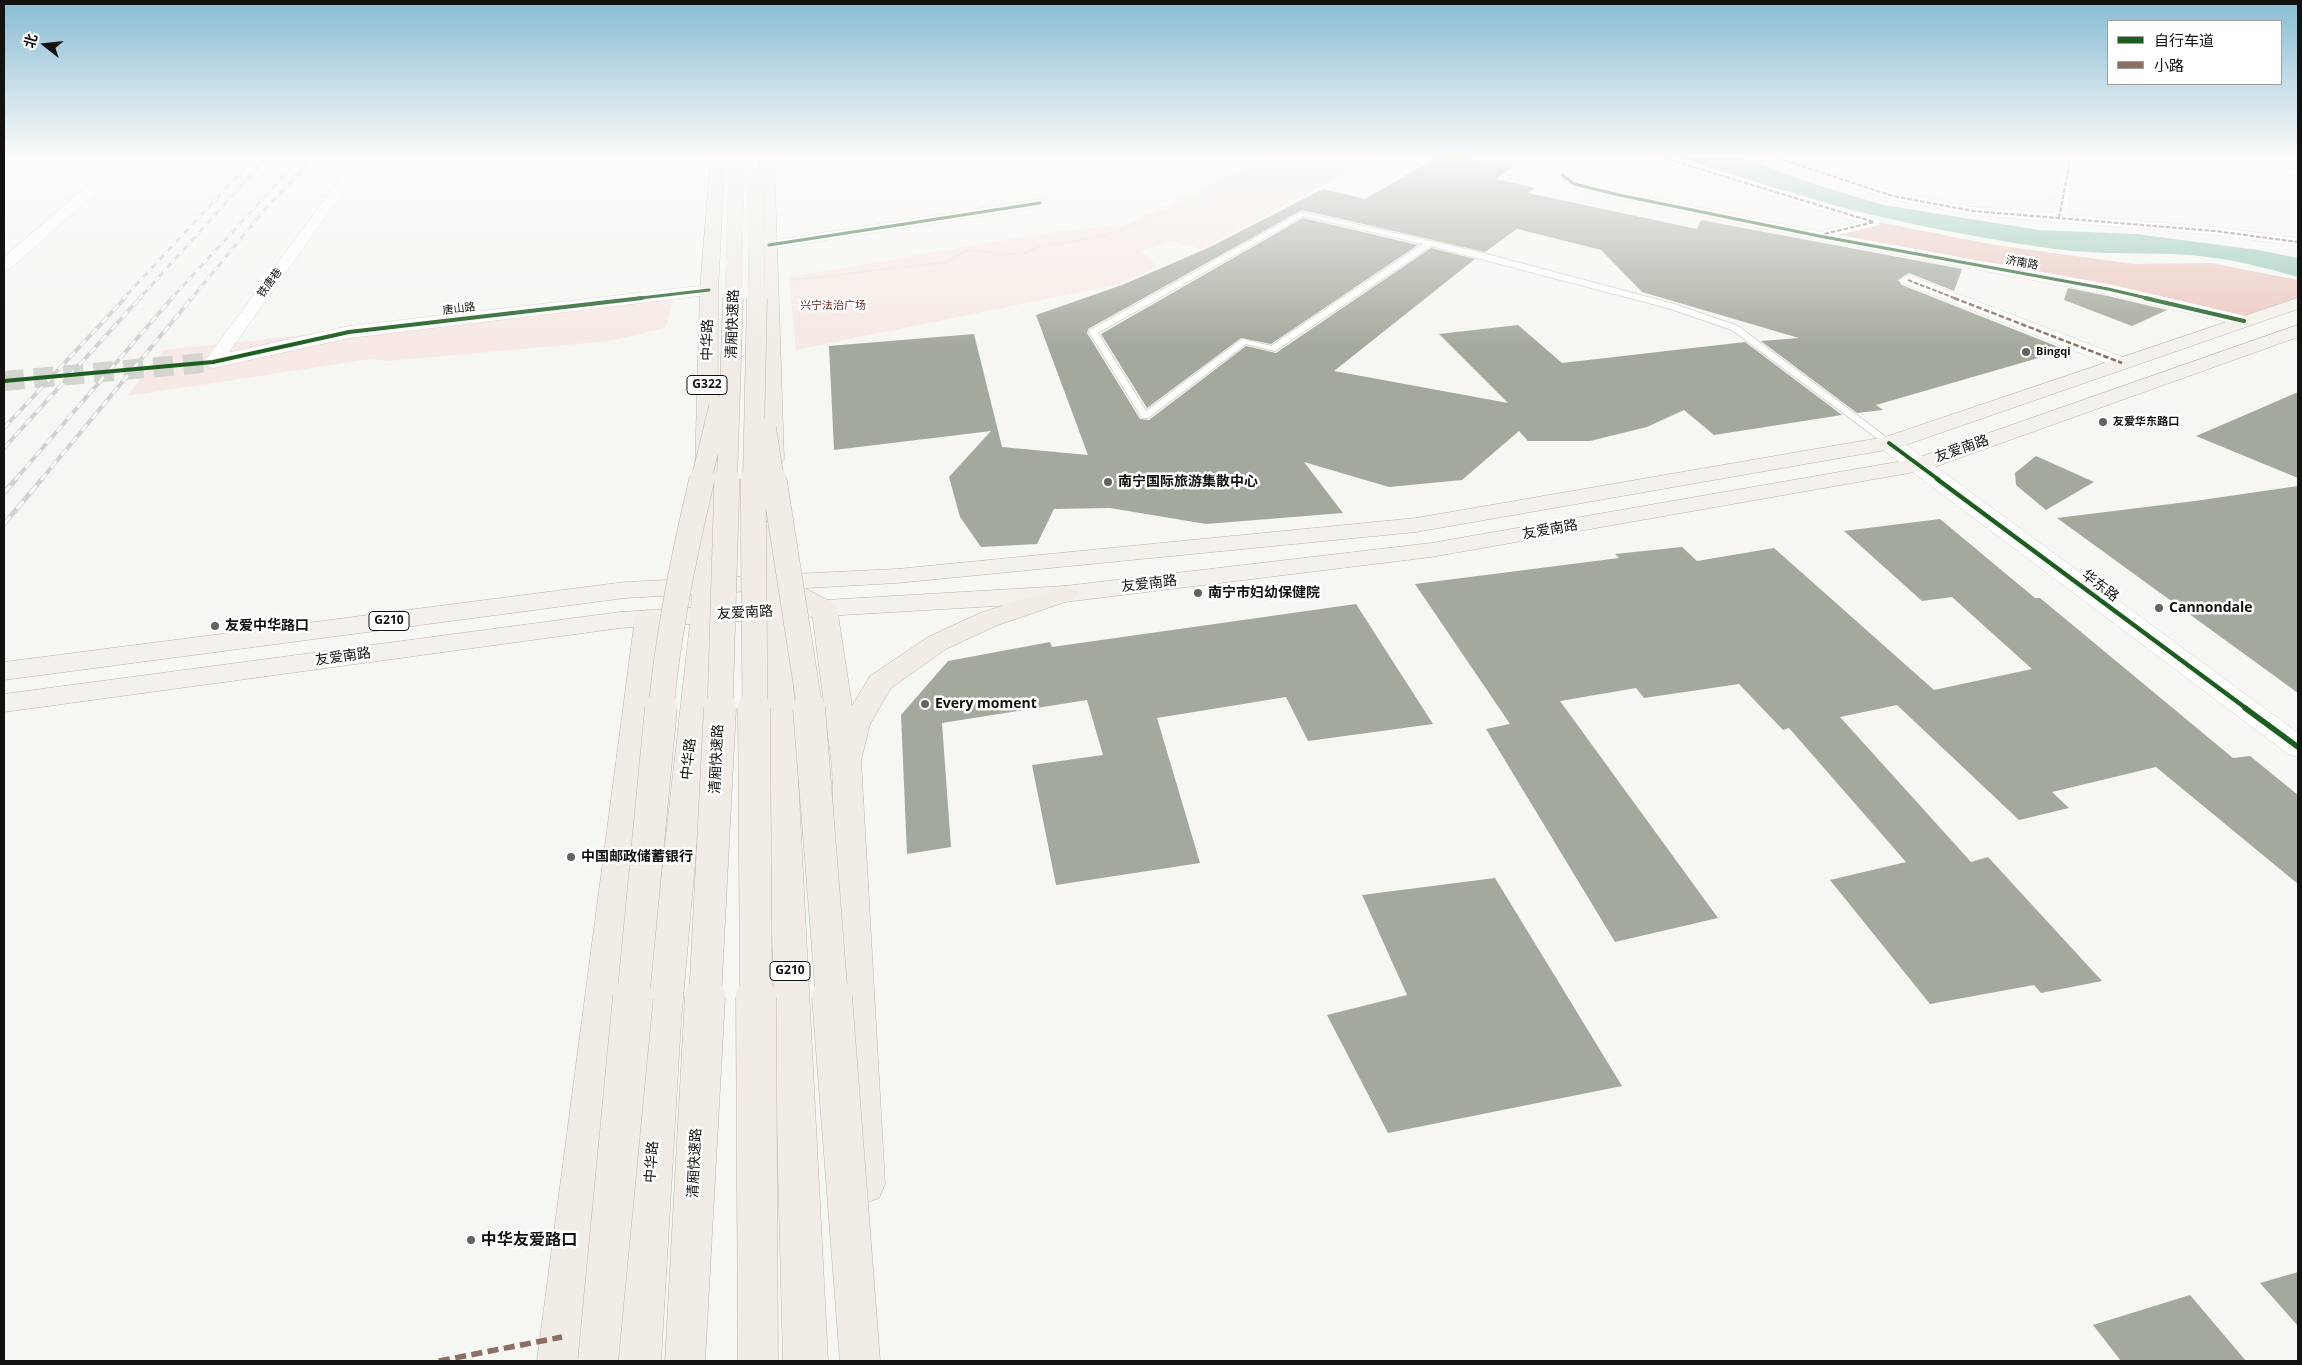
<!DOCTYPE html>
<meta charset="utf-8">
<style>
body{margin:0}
#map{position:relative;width:2302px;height:1365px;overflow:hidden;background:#f6f6f2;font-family:"Open Sans","Noto Sans SC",sans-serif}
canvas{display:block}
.frame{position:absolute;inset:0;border:5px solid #131210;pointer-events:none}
.legend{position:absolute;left:2107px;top:20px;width:175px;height:65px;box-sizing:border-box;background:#fff;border:1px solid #a1a09f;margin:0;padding:6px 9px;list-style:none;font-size:15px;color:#131210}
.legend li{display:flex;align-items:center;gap:10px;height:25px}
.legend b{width:25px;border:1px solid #a1a09f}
.north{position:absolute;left:20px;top:20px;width:50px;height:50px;-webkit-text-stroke:4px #fff;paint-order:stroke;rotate:286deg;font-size:14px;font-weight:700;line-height:20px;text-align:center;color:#131210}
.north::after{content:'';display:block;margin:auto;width:18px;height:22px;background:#131210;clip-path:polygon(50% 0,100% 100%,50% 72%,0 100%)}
</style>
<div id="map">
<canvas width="2302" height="1365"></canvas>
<div class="frame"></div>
<ul class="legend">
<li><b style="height:6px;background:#1b5e20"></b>自行车道</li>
<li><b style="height:6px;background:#8d6e63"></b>小路</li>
</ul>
<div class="north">北</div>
</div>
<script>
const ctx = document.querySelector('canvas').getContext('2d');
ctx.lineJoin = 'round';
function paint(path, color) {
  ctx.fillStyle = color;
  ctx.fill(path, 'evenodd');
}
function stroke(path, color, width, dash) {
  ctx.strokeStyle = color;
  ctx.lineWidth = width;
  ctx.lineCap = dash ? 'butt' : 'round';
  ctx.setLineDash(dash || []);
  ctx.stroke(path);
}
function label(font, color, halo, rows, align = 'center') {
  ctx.font = font + ' "Open Sans","Noto Sans SC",sans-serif';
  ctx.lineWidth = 5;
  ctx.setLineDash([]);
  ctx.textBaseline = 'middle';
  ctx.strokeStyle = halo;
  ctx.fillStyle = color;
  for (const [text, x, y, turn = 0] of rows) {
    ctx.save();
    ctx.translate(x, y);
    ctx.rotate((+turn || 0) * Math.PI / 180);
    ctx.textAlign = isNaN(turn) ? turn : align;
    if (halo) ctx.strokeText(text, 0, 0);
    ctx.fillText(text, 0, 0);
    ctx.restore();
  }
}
const green = new Path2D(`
 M1271 156H1380L1202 249 1171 241 1141 251 1158 267 1119 284 796 350 789 277 1059 231 1126 225Z
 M655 298H668L673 301 665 328 609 341 388 361 370 359 127 396 164 350Z`);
const forest = new Path2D(`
 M1878 222 1995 245 2134 264 2211 263 2298 280V297L2240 317 2104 285 1825 232Z`);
const water = new Path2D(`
 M1674 156H1738L1814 184 1883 205 2039 230 2136 234 2258 250 2298 258V277C2266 268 2232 259 2199 256 2151 251 2103 256 2055 249 1955 235 1854 213 1756 184 1729 176 1703 163 1674 156Z`);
const building = new Path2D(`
 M1440 156H1458L1513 167 1496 179 1535 188 1528 193 1697 229 1701 220 1962 269 1954 291 1909 273 1898 280 1902 285 2066 350 1876 405 1883 410 1857 413 1761 341 1799 338 1642 292 1601 250 1517 229 1485 252 1302 210 1088 329 1087 333 1140 419 1149 420 1246 346 1276 353 1431 248 1475 259 1334 371 1508 403 1439 334 1518 325 1562 363 1745 342 1842 415 1714 435 1684 410 1647 427 1590 441H1528L1519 431 1462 480 1389 487 1304 462 1343 513 1206 524 1110 508 1054 509 1037 544 981 547 960 517 949 477 991 431 834 450 829 346 974 334 1002 447 1088 455 1036 315 1122 285 1208 248 1323 189 1365 199Z
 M1303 218 1418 245 1271 344 1241 338 1147 408 1101 334Z
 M2068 288 2108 296 2167 310 2132 326 2064 300Z
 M2298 392V478L2196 436 2259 409Z
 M2036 456 2094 482 2046 510 2016 485 2015 473Z
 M2298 486V693L2057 518 2195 501Z
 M1940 519 2035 598H2040L2233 758 2250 756 2298 795V884L2156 767 2052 792 2069 808 2019 820 1897 705 1840 717 1971 862 1988 857 2102 981 2041 993 2034 985 1930 1004 1830 880 1906 862 1789 728 1783 730 1739 684 1644 698 1636 688 1560 701 1718 918 1615 942 1486 729 1510 724 1415 584 1619 558 1615 554 1682 547 1697 561 1774 548 1934 690 2032 669 1952 597 1922 601 1844 531Z
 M1356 604 1433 724 1308 741 1286 697 1157 718 1200 863 1056 885 1032 765 1103 755 1087 700 942 723 951 847 907 854 901 715 948 661 1050 642 1052 647Z
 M1495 878 1622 1086 1388 1133 1327 1015 1407 995 1362 895Z
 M2298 1272V1326L2260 1283Z
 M2190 1295 2246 1361H2121L2093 1325Z`);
const tertiaryTunnel = new Path2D(`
 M4 381 213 362`);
const path = new Path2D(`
 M1857 162 1864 156
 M793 280 947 262 967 250 1020 255 1038 247 1098 237 1135 225 1186 203 1247 183 1277 166 1302 156`);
const service = new Path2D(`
 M1302 212 1483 253 1674 304 1738 326 1894 443 1892 445H1886L1732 330 1668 308 1431 246 1275 351 1246 344 1148 418H1142L1089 332 1090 330ZM1303 216 1423 244 1271 346 1242 339 1146 411 1098 333Z`);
const minor = new Path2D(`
 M357 156H369L219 366H207L204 362 207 358Z
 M1651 156H1669L1879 219 1881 222 1879 225 1838 235 2108 284 2250 317 2252 321 2250 325 2244 326 2108 294 1819 240 1619 199 1569 187 1555 175 1562 171 1579 181 1619 191 1822 232 1824 230 1858 222 1653 159Z
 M1765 156H1782L1896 192 1973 207 2053 213 2065 156H2077L2067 215 2215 227 2298 238V246L2215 235 1973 215 1888 199 1767 159Z
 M1040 199 1045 200 1047 203 1045 206 769 249 762 245 769 241Z
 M1908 275 2128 359 2131 363 2128 367H2116L1903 283 1900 280 1903 277Z`);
const tertiary = new Path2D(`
 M122 156H137L10 269 4 270V257Z
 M709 285 715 286 718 290 715 294 349 338 213 368 206 366 203 362 206 358 213 356 349 326Z
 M1889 437 1897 438 2298 733V757L2288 754 1881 448 1878 443 1881 438Z`);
const secondary = new Path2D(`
 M2245 156H2270L2298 162V170L2247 159Z`);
const primary = new Path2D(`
 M2298 298V309L1897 448 1416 532 897 583 625 598 4 680V662L625 582 897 569 1416 518 1885 437Z
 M2298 325V337L1926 470 1431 557 1065 602 620 628 4 712V694L620 612 1065 586 1431 543 1914 459Z`);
const trunk = new Path2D(`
 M711 156H725L718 290 717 615 681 1021 661 1361H616L645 1021 691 615 700 290Z
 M760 156H774L784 459 781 464 773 466 765 464 762 459Z
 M774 520 782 522 786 527 788 579 833 603 837 608 852 706 870 676 928 637 980 613 1056 589 1065 586 1074 589 1078 594 1074 599 998 625 946 649 891 688 870 724 861 760 885 1184 879 1198 865 1203 851 1198 845 1184 832 766 812 612 789 600 828 1361H783L763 582 762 527 766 522Z
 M648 610 657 612 661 618 582 1361H537L635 618 639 612Z`);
const railFar2 = new Path2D(`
 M123 299 256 156
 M139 299 268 156
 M171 299 302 156
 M191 299 267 207 316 156`);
const railFar1 = new Path2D(`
 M4 428 125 298
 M4 448 140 298
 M15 480 172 298
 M41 480 192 298`);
const rail = new Path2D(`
 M4 493 16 479
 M4 524 42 479`);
const trunkBridgeFar4 = new Path2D(`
 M755 175 757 299
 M733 299 737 156`);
const trunkBridgeFar3 = new Path2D(`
 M766 428 774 480
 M701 480 719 407
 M727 480 733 298
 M753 480 757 298`);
const trunkBridgeFar2 = new Path2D(`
 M753 479 755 709
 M774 479 810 709
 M661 709C668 632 684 554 702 479
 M720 709 727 479`);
const trunkBridgeFar1 = new Path2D(`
 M754 708 756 999
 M809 708 832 999
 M633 999 661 708
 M705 999 720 708`);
const trunkBridge = new Path2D(`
 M756 997 758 1361
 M832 997 860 1361
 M598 1361 633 997
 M685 1361 705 997`);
const quietFar2 = new Path2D(`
 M1657 156 1874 222 1824 234
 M1771 156 1893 196 1973 211 2215 231 2298 242
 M2059 218 2071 156
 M1908 280 1957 299`);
const quietFar1 = new Path2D(`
 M1954 298 2122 363`);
const quiet = new Path2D(`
 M439 1361 562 1337`);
const cyclewayFar3 = new Path2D(`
 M1562 175 1574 184 1619 195 1819 236 2108 289 2151 299
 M769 245 1040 203
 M632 299 709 290`);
const cyclewayFar2 = new Path2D(`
 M2145 298 2244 321
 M4 381 213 362 349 332 642 298
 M1889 443 1939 480`);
const cyclewayFar1 = new Path2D(`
 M1937 479 2247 709`);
const cycleway = new Path2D(`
 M2245 708 2298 747`);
const markers = [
 [2026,352,5,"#62625f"],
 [2103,422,5,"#62625f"],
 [1108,482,5,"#62625f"],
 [1198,593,5,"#62625f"],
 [2159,608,5,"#62625f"],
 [215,626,5,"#62625f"],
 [925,704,5,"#62625f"],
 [571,857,5,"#62625f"],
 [471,1240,5,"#62625f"]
];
const farStreetnames = [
 ["济南路",2022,263,10],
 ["铁唐巷",270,283,-54],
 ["唐山路",459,309,-7]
];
const farParknames = [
 ["兴宁法治广场",833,306]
];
const farPoinames = [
 ["Bingqi",2036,352],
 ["友爱华东路口",2113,422]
];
const shields = [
 [707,385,40],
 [389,621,40],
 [790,971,40]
];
const shieldNames = [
 ["G322",707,385],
 ["G210",389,621],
 ["G210",790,971]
];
const streetNames = [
 ["清厢快速路",733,324,-88],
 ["中华路",708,340,-89],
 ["友爱南路",1962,449,-19],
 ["友爱南路",1550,530,-10],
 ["友爱南路",1149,584,-7],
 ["华东路",2100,586,37],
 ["友爱南路",745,613,-3],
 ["友爱南路",343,657,-8],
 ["中华路",689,759,-84],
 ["清厢快速路",717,759,-87],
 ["中华路",652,1162,-86],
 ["清厢快速路",695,1163,-87]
];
const poiNames = [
 ["南宁国际旅游集散中心",1118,482],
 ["南宁市妇幼保健院",1208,593],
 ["Cannondale",2169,608],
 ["友爱中华路口",225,626],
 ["Every moment",935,704],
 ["中国邮政储蓄银行",581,857]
];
const nearPoinames = [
 ["中华友爱路口",481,1240]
];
paint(green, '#f7e9e5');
paint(forest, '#ecc8c0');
paint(water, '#98c9b5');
paint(building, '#a4a99d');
stroke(tertiaryTunnel, '#d4d4d0', 20, [20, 10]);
stroke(service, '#d3d3d0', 2);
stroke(minor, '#d3d3d0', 1);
stroke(tertiary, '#d3d3d0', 1);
stroke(secondary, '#d3d3d0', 1);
stroke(primary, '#bdb5ac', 1);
stroke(trunk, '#bdb5ac', 1);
stroke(path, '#dfdfde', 2, [1, 1]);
paint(service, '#fefefd');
paint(minor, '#fefefd');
paint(tertiary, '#fefefd');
paint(secondary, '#fefefd');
paint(primary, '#f4f0eb');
paint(trunk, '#f1ece6');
stroke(railFar2, '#d1d1d1', 3);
stroke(railFar1, '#d1d1d1', 4);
stroke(rail, '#d1d1d1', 5);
stroke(railFar2, '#fff', 2, [6]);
stroke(railFar1, '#fff', 2.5, [8]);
stroke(rail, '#fff', 3, [10]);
stroke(trunkBridgeFar4, '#bdb5ac', 16, []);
stroke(trunkBridgeFar3, '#bdb5ac', 21, []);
stroke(trunkBridgeFar2, '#bdb5ac', 26, []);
stroke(trunkBridgeFar1, '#bdb5ac', 33, []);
stroke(trunkBridge, '#bdb5ac', 41, []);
stroke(trunkBridgeFar4, '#f1ece6', 16);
stroke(trunkBridgeFar3, '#f1ece6', 20);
stroke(trunkBridgeFar2, '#f1ece6', 25);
stroke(trunkBridgeFar1, '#f1ece6', 32);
stroke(trunkBridge, '#f1ece6', 40);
stroke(quietFar2, '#8d6e63', 2, [4.5, 2]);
stroke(quietFar1, '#8d6e63', 2.5, [5.5, 2.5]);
stroke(quiet, '#8d6e63', 5.5, [11, 5.5]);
stroke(cyclewayFar3, '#1b5e20', 3);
stroke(cyclewayFar2, '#1b5e20', 4);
stroke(cyclewayFar1, '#1b5e20', 4.5);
stroke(cycleway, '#1b5e20', 5.5);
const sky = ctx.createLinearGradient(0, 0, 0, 347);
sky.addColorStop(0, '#88bcd4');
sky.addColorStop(0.45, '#fbfbf9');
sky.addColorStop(1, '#fbfbf900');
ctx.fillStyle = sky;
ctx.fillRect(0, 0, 2302, 347);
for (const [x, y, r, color] of markers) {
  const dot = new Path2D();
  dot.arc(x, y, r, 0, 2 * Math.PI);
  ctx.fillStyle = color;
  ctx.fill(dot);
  stroke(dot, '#fff', 2);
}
label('11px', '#131210', '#fff', farStreetnames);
label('11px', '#681b15', '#fff', farParknames);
label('bold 11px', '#131210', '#fff', farPoinames, 'left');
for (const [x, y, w] of shields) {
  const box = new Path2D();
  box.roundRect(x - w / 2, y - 9.5, w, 19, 4);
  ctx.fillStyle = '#fff';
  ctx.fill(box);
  stroke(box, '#131210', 1);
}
label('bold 12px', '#131210', null, shieldNames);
label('14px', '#131210', '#fff', streetNames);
label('bold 14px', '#131210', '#fff', poiNames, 'left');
label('bold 16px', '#131210', '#fff', nearPoinames, 'left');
</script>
